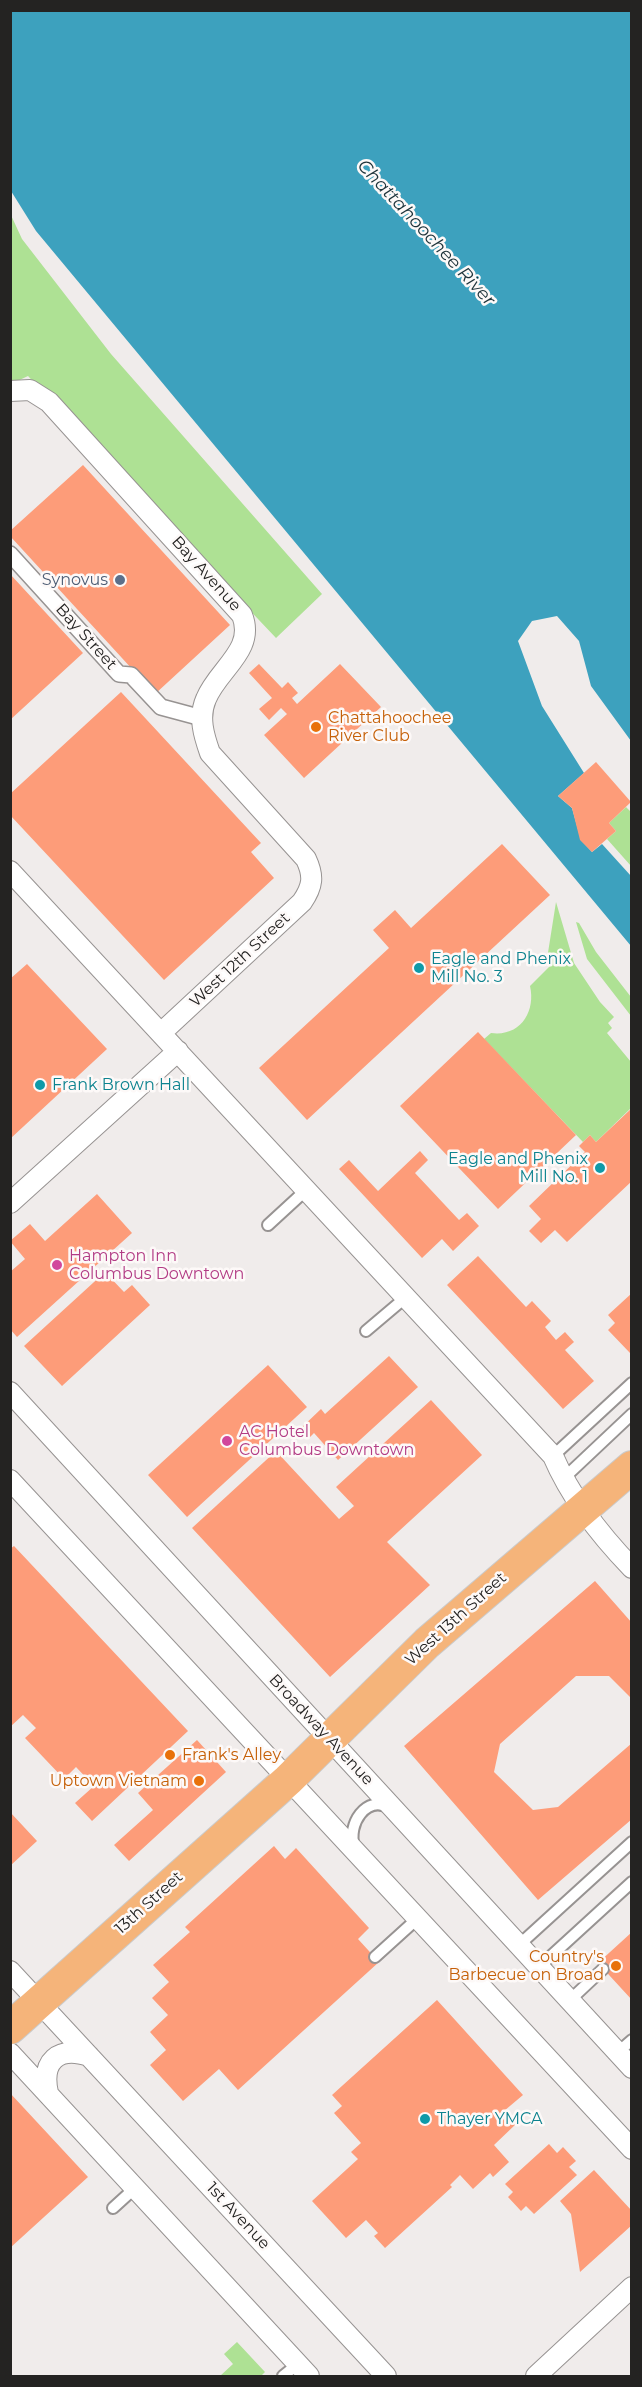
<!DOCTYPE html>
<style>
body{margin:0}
#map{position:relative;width:642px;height:2387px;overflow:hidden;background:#f0eceb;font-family:Montserrat,sans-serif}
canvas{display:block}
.frame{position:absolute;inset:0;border:12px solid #242322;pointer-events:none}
</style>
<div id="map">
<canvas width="642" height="2387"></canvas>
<div class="frame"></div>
</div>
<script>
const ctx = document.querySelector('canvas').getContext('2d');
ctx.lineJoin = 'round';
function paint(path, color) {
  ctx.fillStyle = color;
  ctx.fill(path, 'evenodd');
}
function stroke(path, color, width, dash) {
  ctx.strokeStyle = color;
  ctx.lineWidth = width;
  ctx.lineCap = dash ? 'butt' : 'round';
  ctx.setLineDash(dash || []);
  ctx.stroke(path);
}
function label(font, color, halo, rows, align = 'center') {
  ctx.font = font + ' Montserrat,sans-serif';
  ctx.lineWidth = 5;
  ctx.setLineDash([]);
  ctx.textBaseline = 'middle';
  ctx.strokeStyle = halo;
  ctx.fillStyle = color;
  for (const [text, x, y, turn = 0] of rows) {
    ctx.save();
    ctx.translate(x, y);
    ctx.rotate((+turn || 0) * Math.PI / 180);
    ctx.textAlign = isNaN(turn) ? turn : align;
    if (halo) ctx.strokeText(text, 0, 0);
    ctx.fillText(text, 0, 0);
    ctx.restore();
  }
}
const green = new Path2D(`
 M10 213 22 239 111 354 322 594 276 638 28 376 11 384Z
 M626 807 631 812V866L607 839 616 831 609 823Z
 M556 902 574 963 600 1002 614 1017 608 1023 612 1028 607 1033 631 1062V1108L596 1142 590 1135 583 1142 484 1039 491 1033C520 1037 536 1012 530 986L552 964 547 959Z
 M576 922 579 923 596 952 631 997V1016L587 959Z
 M237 2342 265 2372 261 2376H220L233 2364 224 2354Z`);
const water = new Path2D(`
 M11 11H631V741L591 686 579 641 557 616 532 621 518 641 542 706 584 773 558 796 572 808 581 840 592 852 602 844 631 876V946L36 231 11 191Z`);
const building = new Path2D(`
 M83 465 230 625 155 694 10 536V531Z
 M10 574 83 653 10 720Z
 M259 664 282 688 288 682 298 693 292 698 297 704 340 664 381 707 304 778 264 735 287 714 281 708 269 720 259 709 272 698 249 673Z
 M121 692 261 843 251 852 274 878 164 980 10 815V794Z
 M596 762 631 802 609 823 616 831 592 852 580 840 572 808 558 796Z
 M502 844 550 895 307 1120 259 1068 389 948 373 930 395 910 411 928Z
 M27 964 107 1049 10 1139V979Z
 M478 1032 576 1135 498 1209 400 1106Z
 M632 1108V1181L567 1242 555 1230 541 1243 529 1231 541 1219 529 1206 585 1152 579 1146 590 1135 596 1142Z
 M420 1151 428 1160 415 1173 459 1220 467 1213 479 1226 453 1251 442 1239 422 1258 339 1169 349 1160 378 1191Z
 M97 1194 132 1233 17 1337 10 1329V1272L25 1259 10 1241 30 1224 45 1241Z
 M478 1256 526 1307 532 1301 551 1321 545 1327 556 1340 565 1332 574 1342 565 1350 594 1381 563 1409 447 1285Z
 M105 1272 124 1292 132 1285 150 1305 62 1386 24 1346Z
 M632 1293V1351L630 1353 608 1330 615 1323 608 1315Z
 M389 1356 418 1387 338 1460 314 1433 308 1439 299 1430 321 1409 325 1414Z
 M268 1365 307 1407 187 1517 148 1475Z
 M431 1400 482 1455 387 1542 430 1585 330 1677 192 1528 276 1451 339 1519 354 1506 336 1487Z
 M14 1546 188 1731 92 1821 75 1803 94 1786 76 1767 64 1779 25 1738 36 1728 23 1715 10 1727V1549Z
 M595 1581 632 1623V1699L609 1676H576L500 1744 494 1772 533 1810 558 1807 632 1743V1819L538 1900 404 1746Z
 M197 1740 226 1772 129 1861 114 1845 153 1810 138 1793Z
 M10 1812 37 1841 10 1866Z
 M274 1846 285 1859 296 1848 369 1928 358 1939 379 1962 238 2090 219 2069 183 2101 150 2065 166 2050 150 2032 168 2015 152 1998 169 1982 153 1965 190 1932 185 1927Z
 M632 1932V2000L598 1963Z
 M437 2000 523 2095 504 2111 516 2124 494 2145 509 2162 493 2177 490 2173 473 2189 460 2175 450 2185 452 2187 385 2248 374 2236 378 2233 366 2220 346 2238 312 2201 358 2159 351 2152 361 2143 334 2113 342 2106 332 2095Z
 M10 2093 88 2177 10 2248Z
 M549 2144 557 2153 563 2147 576 2161 569 2167 577 2175 534 2214 526 2206 521 2211 508 2197 513 2192 505 2184Z
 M594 2170 632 2211V2225L580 2272 571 2214 560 2201Z`);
const service = new Path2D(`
 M268 1225 305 1191
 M366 1331 405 1298
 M553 1456 632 1383
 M563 1479 632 1414
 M354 1846C347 1825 366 1794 390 1808
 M519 1945 632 1842
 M375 1957 417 1919
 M539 1967 632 1882
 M569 2001 603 1969
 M617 2053 632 2040
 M113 2208 135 2188
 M283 2376 298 2364`);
const pedestrian = new Path2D(`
 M10 554 119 674 131 675 161 707 202 718`);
const minor = new Path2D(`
 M10 391 30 390 49 402 242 615C256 650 218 669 206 699 198 717 204 736 210 753L306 859C314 876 313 886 302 902L161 1033
 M10 871 553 1456C571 1498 600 1535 632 1568
 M10 1203 178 1051
 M10 1392 632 2068
 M10 1480 632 2149
 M10 1971 386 2376
 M10 2053 309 2376
 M48 2093C41 2061 58 2046 89 2056
 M536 2376 632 2287`);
const primary = new Path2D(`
 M10 2028 288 1780 427 1643 632 1467`);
const markers = [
 [120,580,6,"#5c6f8a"],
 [316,727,6,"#e8710a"],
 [419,968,6,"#0f9aa8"],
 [40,1085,6,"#0f9aa8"],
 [600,1168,6,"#0f9aa8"],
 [57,1265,6,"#d1479c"],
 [227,1441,6,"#d1479c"],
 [170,1755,6,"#e8710a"],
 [199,1781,6,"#e8710a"],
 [616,1966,6,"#e8710a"],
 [425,2119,6,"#0f9aa8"]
];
const streetNames = [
 ["Bay Avenue",206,574,48],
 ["Bay Street",86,637,48],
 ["West 12th Street",240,960,-43],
 ["West 13th Street",456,1619,-42],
 ["Broadway Avenue",321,1730,47],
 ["13th Street",149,1903,-42],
 ["1st Avenue",238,2216,47]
];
const serviceNames = [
 ["Synovus",108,580]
];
const foodNames = [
 ["Chattahoochee",328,718],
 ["River Club",328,736],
 ["Frank's Alley",182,1755],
 ["Uptown Vietnam",187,1781,"right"],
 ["Country's",604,1957,"right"],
 ["Barbecue on Broad",604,1975,"right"]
];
const cultureNames = [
 ["Eagle and Phenix",431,959],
 ["Mill No. 3",431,977],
 ["Frank Brown Hall",52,1085],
 ["Eagle and Phenix",588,1159,"right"],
 ["Mill No. 1",588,1177,"right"],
 ["Thayer YMCA",437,2119]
];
const hotelNames = [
 ["Hampton Inn",69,1256],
 ["Columbus Downtown",69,1274],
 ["AC Hotel",239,1432],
 ["Columbus Downtown",239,1450]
];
const waterNames = [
 ["Chattahoochee River",426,233,47]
];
paint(green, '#aee194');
paint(water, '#3da1be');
paint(building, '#fd9c79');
stroke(service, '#979392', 14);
stroke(pedestrian, '#979392', 18);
stroke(minor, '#979392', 22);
stroke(primary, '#cacaca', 34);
stroke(service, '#fff', 10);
stroke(pedestrian, '#fff', 15);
stroke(minor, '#fff', 20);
stroke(primary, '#f5b47a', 32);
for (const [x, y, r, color] of markers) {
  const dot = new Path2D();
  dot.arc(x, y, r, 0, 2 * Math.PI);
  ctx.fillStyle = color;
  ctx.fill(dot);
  stroke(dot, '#fdf9f8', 2);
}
label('16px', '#242322', '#fdf9f8', streetNames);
label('16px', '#4e5e75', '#fdf9f8', serviceNames, 'right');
label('16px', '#c56008', '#fdf9f8', foodNames, 'left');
label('16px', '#0d838f', '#fdf9f8', cultureNames, 'left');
label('16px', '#b23c85', '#fdf9f8', hotelNames, 'left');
label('italic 18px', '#1c3239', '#fdf9f8', waterNames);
</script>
